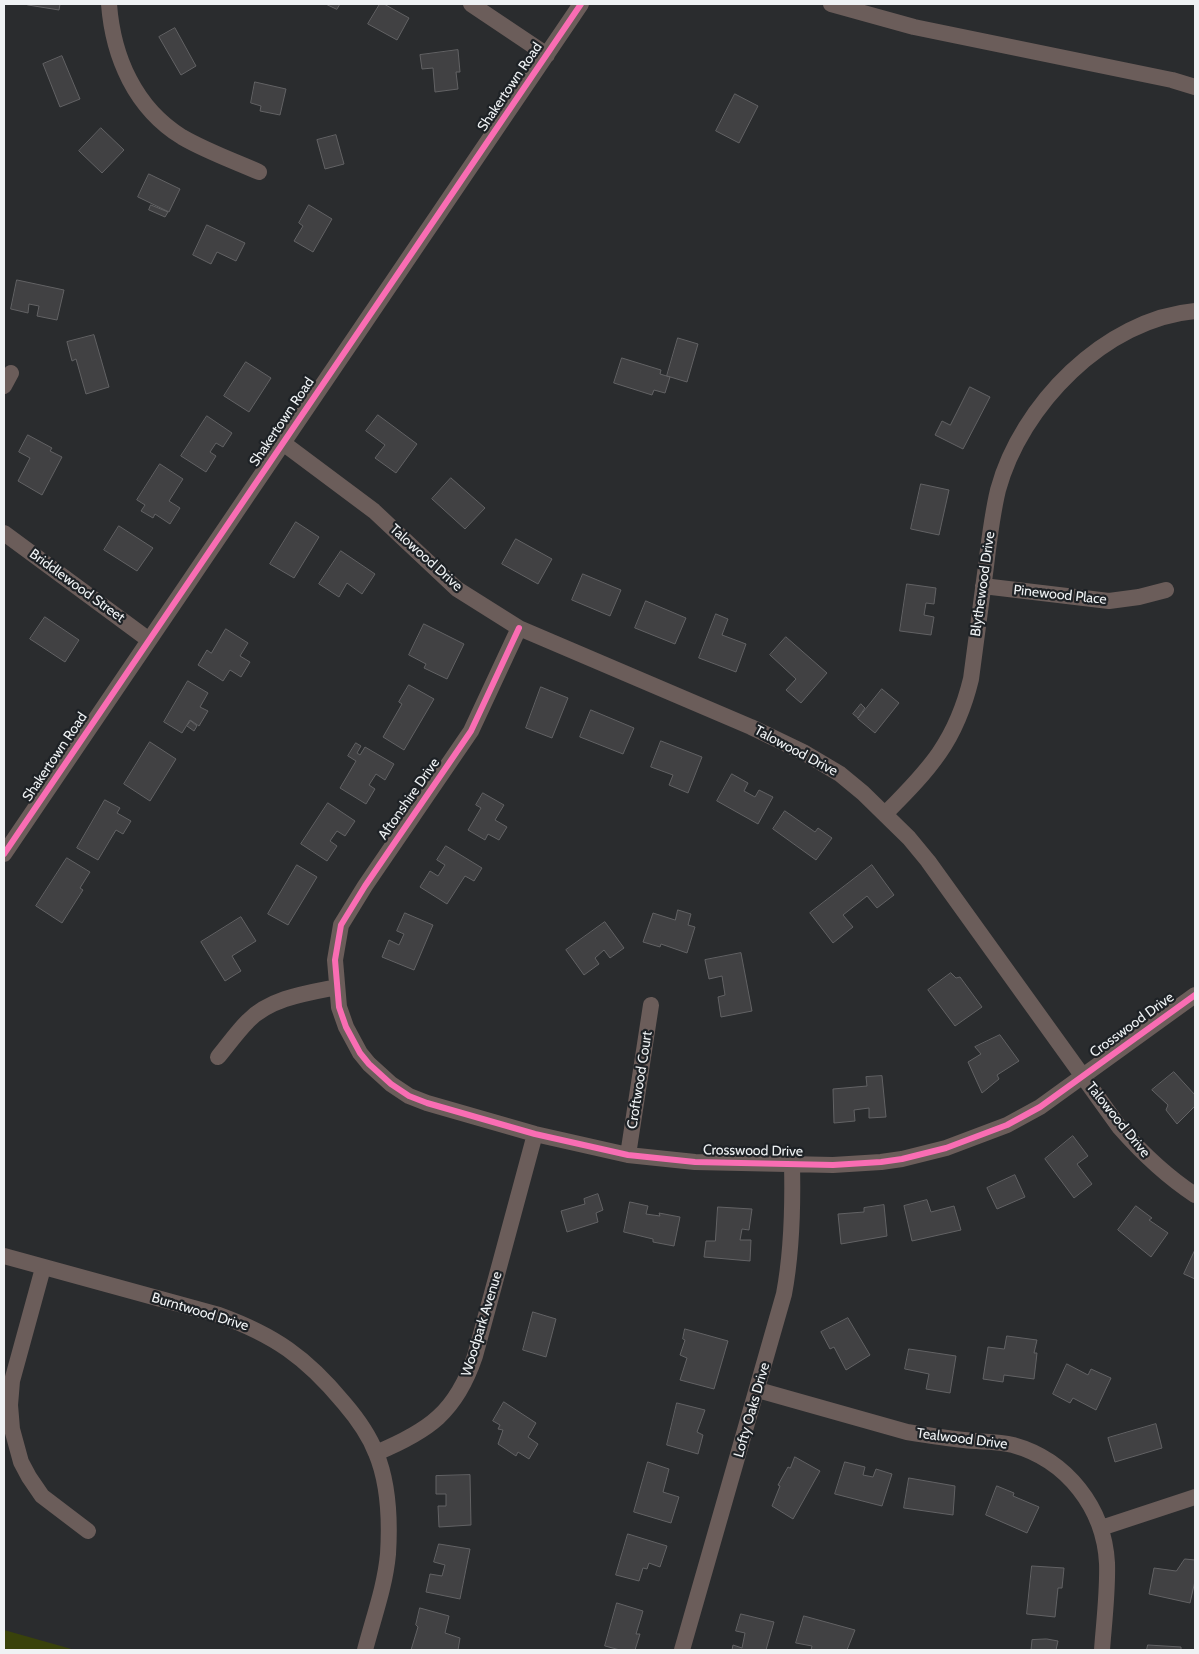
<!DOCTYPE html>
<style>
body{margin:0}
#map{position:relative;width:1199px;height:1654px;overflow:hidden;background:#2a2c2e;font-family:Cabin,sans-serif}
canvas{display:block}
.frame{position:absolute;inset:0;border:5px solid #eff2f4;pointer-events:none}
</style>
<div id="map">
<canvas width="1199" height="1654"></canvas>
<div class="frame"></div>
</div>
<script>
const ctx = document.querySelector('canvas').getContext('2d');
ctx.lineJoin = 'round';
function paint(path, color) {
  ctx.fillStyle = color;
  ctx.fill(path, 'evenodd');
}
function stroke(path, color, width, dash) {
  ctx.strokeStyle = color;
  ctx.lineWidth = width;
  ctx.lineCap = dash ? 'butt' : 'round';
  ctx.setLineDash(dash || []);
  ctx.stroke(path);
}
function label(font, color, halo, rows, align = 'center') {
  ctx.font = font + ' Cabin,sans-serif';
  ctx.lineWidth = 4.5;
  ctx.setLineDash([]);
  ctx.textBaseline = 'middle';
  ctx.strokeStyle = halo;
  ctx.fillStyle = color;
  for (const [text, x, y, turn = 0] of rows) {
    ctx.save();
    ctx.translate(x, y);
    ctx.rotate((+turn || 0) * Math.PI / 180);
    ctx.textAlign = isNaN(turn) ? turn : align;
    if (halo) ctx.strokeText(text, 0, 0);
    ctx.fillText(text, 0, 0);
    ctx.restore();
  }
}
const green = new Path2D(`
 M4 1630 75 1650H4Z`);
const building = new Path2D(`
 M29 4H60L59 10 28 5Z
 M326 4H340L337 9Z
 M380 4H384L409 18 397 40 368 24Z
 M175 28 196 66 181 75 159 37Z
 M458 50 460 72H456L458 89 435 92 433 68 422 69 420 55Z
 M62 56 80 99 60 107 43 64Z
 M255 82 286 89 280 115 260 111 261 106 251 103Z
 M735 94 758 106 739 143 716 131Z
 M101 128 124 150 102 173 79 151Z
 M336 135 344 164 325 169 317 140Z
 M149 174 180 189 169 212 138 197Z
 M151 205 168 212 165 217 149 210Z
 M309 205 332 219 313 252 294 241 303 226 299 223Z
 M207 225 245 243 236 261 217 252 211 264 193 255Z
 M17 280 64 290 57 320 37 316 39 306 29 304 28 313 11 309Z
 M94 335 109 387 86 394 76 359 72 361 67 342Z
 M678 338 698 344 687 382 667 376Z
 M622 358 661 370 660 374 670 377 665 393 654 390 652 395 614 383Z
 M246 362 271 378 249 412 224 396Z
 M970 387 990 397 963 449 935 435 942 421 950 425Z
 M378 415 417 444 396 473 375 458 385 445 366 431Z
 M207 416 232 433 223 447 216 443 210 452 216 456 206 472 181 456Z
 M28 435 52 448 50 451 62 457 42 495 18 481 30 458 19 452Z
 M160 464 183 479 169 501 180 508 170 524 155 514 153 518 141 511 145 505 137 500Z
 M451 478 485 508 465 529 432 499Z
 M921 484 949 490 939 535 911 529Z
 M296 522 319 537 294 578 270 564Z
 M119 526 153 548 137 571 104 550Z
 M516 539 552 559 538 584 502 564Z
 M341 551 375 574 362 594 347 583 339 597 319 584Z
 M583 574 621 590 610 616 572 600Z
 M907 584 936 588 934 604 926 603 924 615 934 617 931 635 900 631Z
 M646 601 686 618 675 644 635 628Z
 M716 614 728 619 722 635 746 644 736 672 699 658Z
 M45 617 79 640 65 662 30 639Z
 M424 624 464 644 447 679 424 668 426 664 409 655Z
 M226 629 248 643 240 656 250 662 241 677 230 670 223 681 198 665 207 650 211 653Z
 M786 637 827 673 801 703 786 690 796 679 770 655Z
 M188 681 208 693 200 707 208 711 199 726 190 720 182 733 164 722Z
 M409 685 434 699 404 750 383 737 402 704 399 702Z
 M541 687 568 698 552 738 526 728Z
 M882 689 899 703 875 733 858 719Z
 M861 704 865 708 858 718 853 714Z
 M591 710 634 728 623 754 580 737Z
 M191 721 197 726 194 731 187 726Z
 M661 741 702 757 688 793 669 785 673 775 651 767Z
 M150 742 176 759 150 801 124 784Z
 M356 743 361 746 357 753 360 755 365 747 394 764 385 780 376 774 369 785 375 789 366 804 340 788 356 761 348 756Z
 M732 774 748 783 744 791 755 797 759 790 773 797 758 824 717 801Z
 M483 793 504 805 495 820 507 827 499 840 488 834 485 840 468 830 481 808 476 805Z
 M105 800 120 808 117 813 131 821 123 834 116 830 98 860 77 848Z
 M328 803 355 821 345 836 337 831 330 841 337 846 327 861 301 844Z
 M785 811 815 832 818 828 832 838 816 860 773 829Z
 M446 846 482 868 474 881 465 876 447 904 420 887 430 871 438 876 445 865 437 860Z
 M67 858 90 872 80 888 83 890 62 923 36 906Z
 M297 865 317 877 288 925 268 914Z
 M872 865 894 895 877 908 867 896 843 915 853 927 833 943 810 913Z
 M678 910 691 914 688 925 695 927 687 953 661 944 660 947 643 942 653 913 675 920Z
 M405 913 433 925 414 970 382 957 389 940 399 945 404 934 397 931Z
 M241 917 256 941 232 956 241 971 225 981 201 942Z
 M605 922 624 948 610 958 604 950 595 958 599 964 584 975 566 950Z
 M741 953 752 1011 721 1017 718 997 725 995 722 976 709 979 705 960Z
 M951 973 956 978 960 977 982 1007 955 1026 928 990Z
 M1000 1035 1019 1061 997 1075 999 1079 982 1093 968 1062 981 1054 975 1047Z
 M1174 1072 1195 1095V1106L1177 1124 1166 1110 1168 1105 1152 1090Z
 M882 1076 886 1117 869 1118V1108L854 1110 855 1121 834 1123 833 1089 867 1086 866 1077Z
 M1073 1136 1088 1156 1077 1164 1092 1184 1074 1198 1045 1159Z
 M1015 1175 1025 1197 997 1209 987 1188Z
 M598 1194 603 1210 596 1213 598 1222 567 1232 561 1211 585 1204 584 1199Z
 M927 1200 931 1212 954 1206 961 1230 912 1241 904 1206Z
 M630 1202 648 1206 646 1214 660 1216 659 1213 680 1217 674 1246 653 1242V1239L624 1232Z
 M884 1205 887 1236 841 1244 838 1214 864 1212V1208Z
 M1136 1206 1152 1218 1149 1220 1168 1233 1151 1257 1118 1230Z
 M718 1207 752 1209 749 1230 742 1229 740 1240H751L750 1261 704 1257 706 1241H715Z
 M1195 1250V1279L1184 1274Z
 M533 1312 556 1319 546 1357 523 1350Z
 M848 1318 870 1355 846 1370 834 1347 830 1349 821 1332Z
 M685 1329 728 1341 714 1389 680 1380 687 1358 680 1355 685 1340 683 1339Z
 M1007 1336 1037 1340 1034 1353H1037L1034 1379 1004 1375 1003 1382 983 1379 988 1347 1004 1349Z
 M909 1349 956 1356 950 1393 926 1389 929 1374 905 1369Z
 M1067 1364 1088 1375 1091 1369 1111 1378 1096 1410 1073 1398 1070 1403 1053 1394Z
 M504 1402 536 1423 528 1437 538 1444 529 1459 518 1452 516 1456 498 1444 503 1430 498 1429 500 1425 493 1421Z
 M677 1403 705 1410 697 1432 703 1435 698 1454 667 1445Z
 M1156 1424 1162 1448 1115 1462 1108 1438Z
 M795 1457 820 1471 793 1519 772 1506 780 1486 778 1485 788 1467 790 1468Z
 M648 1462 669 1469 663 1492 679 1497 671 1523 634 1512Z
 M845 1462 865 1467 863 1475 873 1477 876 1469 892 1474 882 1506 835 1494Z
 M470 1475 471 1525 439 1527 438 1506H446V1494H436V1476Z
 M909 1478 955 1486 953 1515 904 1508Z
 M997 1486 1014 1493 1013 1496 1039 1507 1027 1533 986 1515Z
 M628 1534 667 1546 660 1567 649 1563 647 1569 643 1568 639 1581 616 1575Z
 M439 1544 470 1549 460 1599 426 1592 430 1574 442 1576 445 1565 434 1562Z
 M1185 1559 1195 1560V1581L1190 1603 1149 1594 1154 1568 1176 1571Z
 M1032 1566 1064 1568 1062 1588H1058L1055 1617 1027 1614Z
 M617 1603 643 1611 636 1634H640L635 1650H620L605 1646Z
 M420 1608 449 1616 445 1633 460 1638 458 1650H411L418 1627 416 1625Z
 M741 1614 774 1622 766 1650H732L733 1645 742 1648 745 1633 736 1631Z
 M804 1616 855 1630 847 1650H811L812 1646 796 1643Z
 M1047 1639 1058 1641 1056 1650H1031L1032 1640Z
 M1148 1645 1181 1647V1650H1147Z`);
const minor = new Path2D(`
 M109 4C113 57 135 108 182 137 206 151 234 161 259 172
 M471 4 547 55
 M831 4 914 27 1172 80 1195 87
 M4 386 11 373
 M283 443 374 511 457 589 519 628 751 727 803 752 840 774 863 793 909 838 928 861 1120 1128C1143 1154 1166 1176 1195 1195
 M4 533 149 640
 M983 586 1109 601 1139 597 1166 590
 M519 628 471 731 365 886 341 925 335 960 339 1007 346 1027 360 1053 369 1064 391 1084 409 1096 427 1103 535 1134 628 1155 695 1162 833 1165 881 1162 902 1159 946 1148 1007 1125 1040 1107 1195 995
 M886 813C930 769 956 741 971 679 976 641 981 603 986 566 989 541 992 515 998 490 1021 405 1105 319 1195 311
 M4 854 581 4
 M218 1057C228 1045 237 1032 248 1021 270 998 307 993 337 987
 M628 1155 651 1005
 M4 1256 219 1315C274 1335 306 1357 344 1403 356 1417 369 1435 376 1453 389 1484 390 1522 388 1554 385 1587 373 1619 365 1650
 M43 1268 12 1381 10 1405 12 1429 21 1462 29 1477 42 1496 88 1531
 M758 1390 907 1432C926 1435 945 1438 964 1440 980 1442 997 1441 1013 1445 1067 1460 1104 1508 1107 1563 1108 1591 1104 1622 1102 1650
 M376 1453C429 1431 456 1412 475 1356L535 1134
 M1101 1528 1195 1497
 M682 1650 784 1294C792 1251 793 1208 792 1165`);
const cycleway = new Path2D(`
 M519 628 471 731 365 886 341 925 335 960 339 1007 346 1027 360 1053 369 1064 391 1084 409 1096 427 1103 535 1134 628 1155 695 1162 833 1165 881 1162 902 1159 946 1148 1007 1125 1040 1107 1195 995
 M4 854 581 4`);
const streetNames = [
 ["Shakertown Road",510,87,-56],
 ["Shakertown Road",282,422,-56],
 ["Talowood Drive",426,558,42],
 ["Blythewood Drive",983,584,-82],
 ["Briddlewood Street",77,586,36],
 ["Pinewood Place",1060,595,6],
 ["Talowood Drive",796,751,28],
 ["Shakertown Road",55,757,-56],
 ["Aftonshire Drive",409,799,-55],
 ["Crosswood Drive",1132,1025,-36],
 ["Croftwood Court",640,1080,-81],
 ["Talowood Drive",1118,1120,51],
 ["Crosswood Drive",753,1151,1],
 ["Burntwood Drive",200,1312,17],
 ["Woodpark Avenue",482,1324,-73],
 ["Lofty Oaks Drive",752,1410,-74],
 ["Tealwood Drive",962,1439,7]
];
paint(green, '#39420b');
paint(building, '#414143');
stroke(building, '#626264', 1);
stroke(minor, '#6b5d5a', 16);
stroke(cycleway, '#f96db3', 6);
label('14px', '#eff2f4', '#1e2226', streetNames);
</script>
